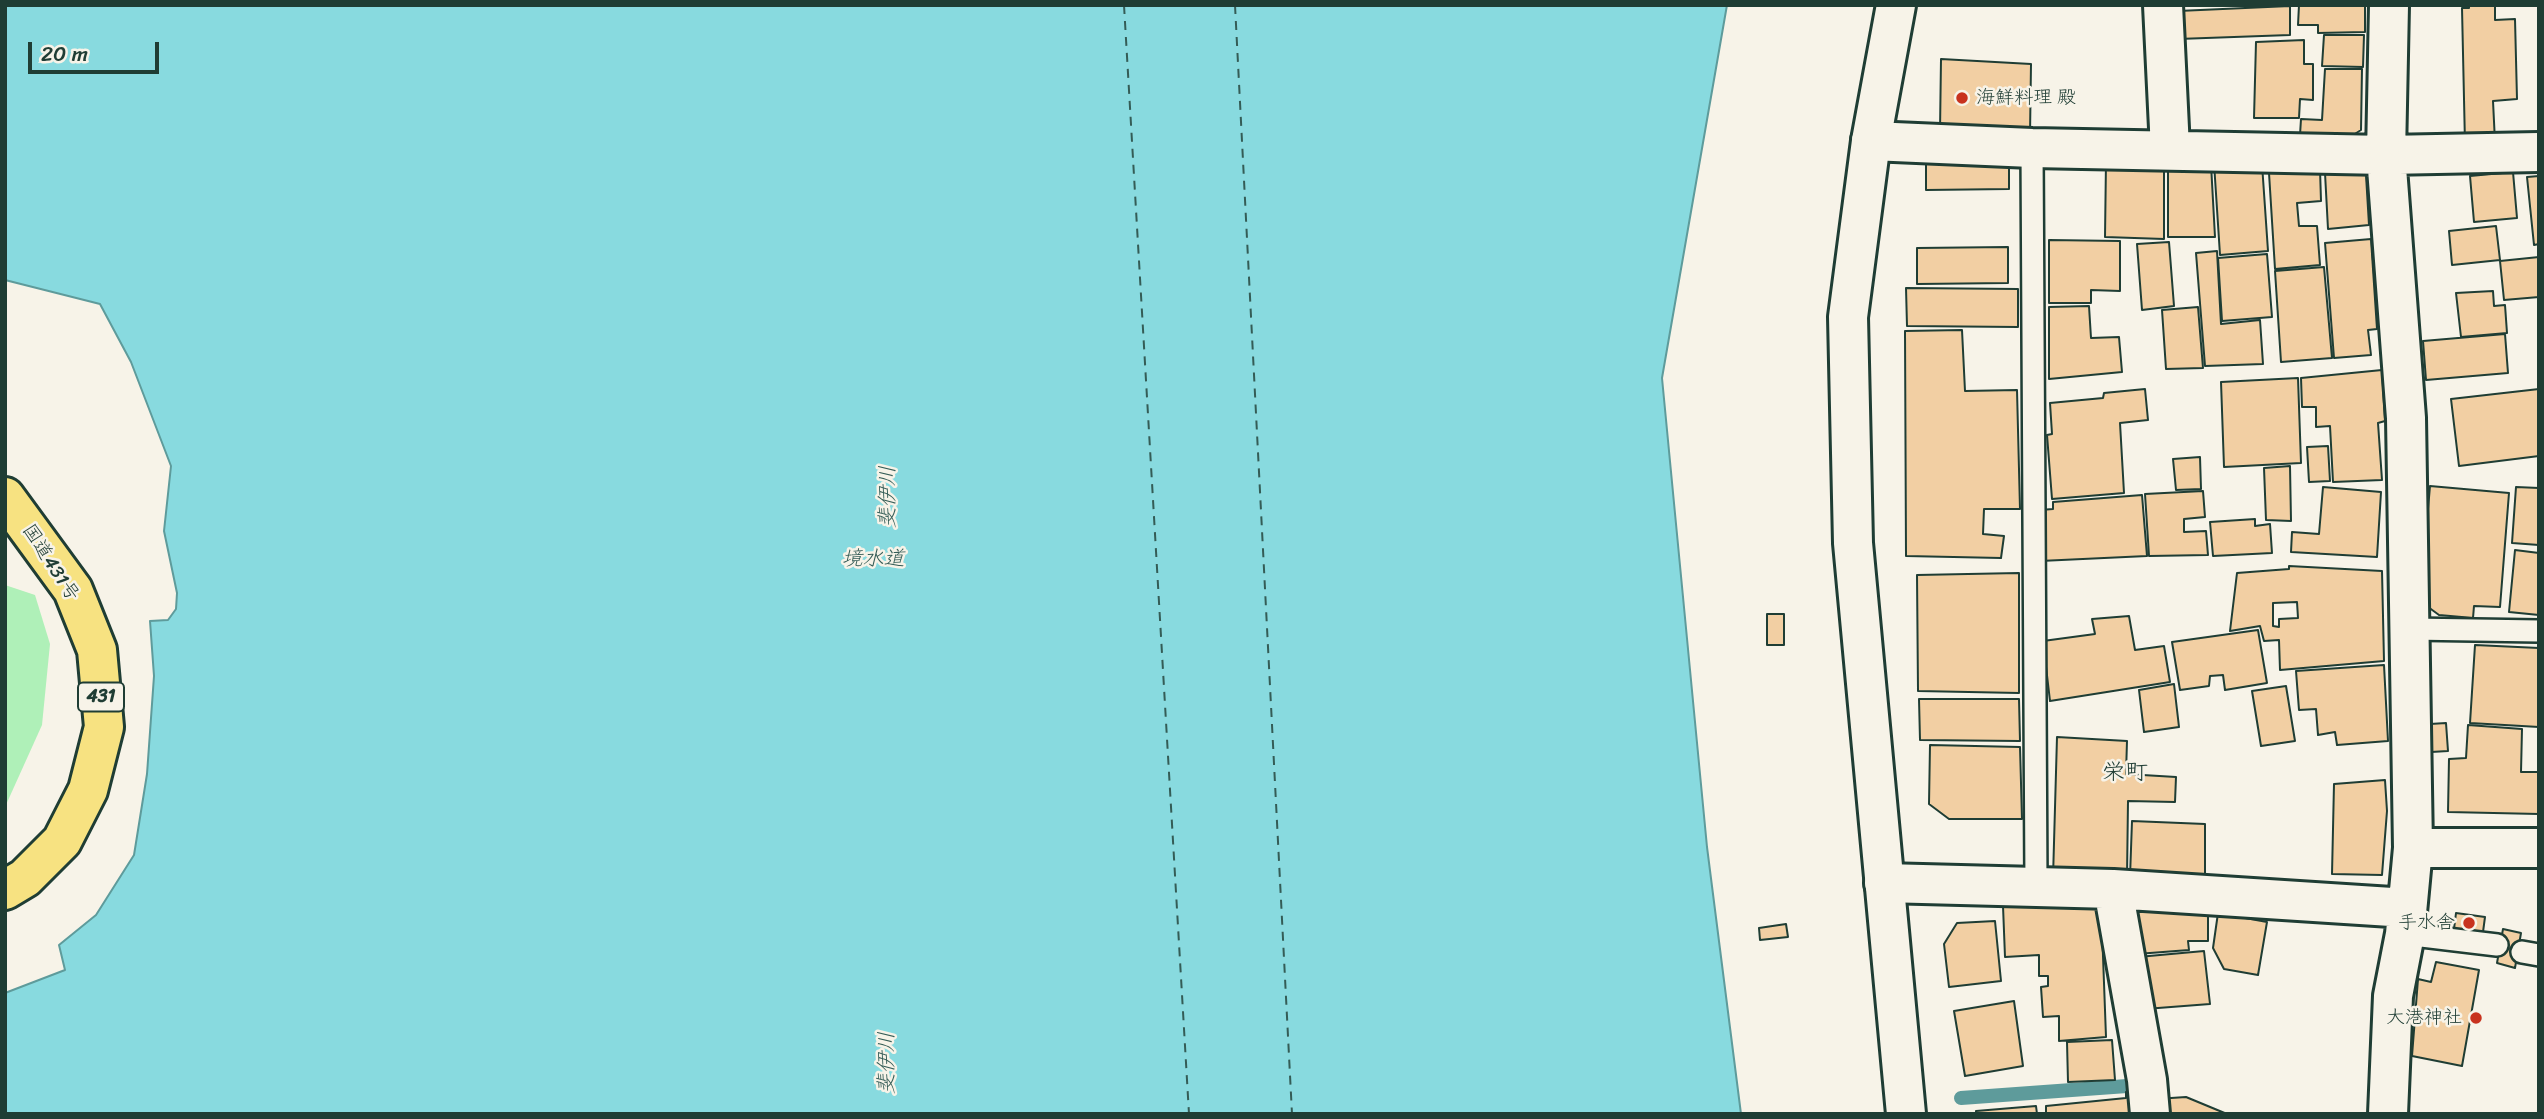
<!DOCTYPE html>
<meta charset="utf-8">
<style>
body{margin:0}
#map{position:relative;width:2544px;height:1119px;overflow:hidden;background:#f7f3e8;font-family:Sriracha,sans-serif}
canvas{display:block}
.frame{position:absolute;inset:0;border:7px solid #1f3d34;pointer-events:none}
.scale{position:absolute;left:28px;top:42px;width:131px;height:32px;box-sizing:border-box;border:4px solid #1f3d34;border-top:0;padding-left:9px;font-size:21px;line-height:24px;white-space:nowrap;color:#1f3d34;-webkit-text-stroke:5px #f7f3e8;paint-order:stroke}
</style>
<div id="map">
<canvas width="2544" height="1119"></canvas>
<div class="frame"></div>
<div class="scale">20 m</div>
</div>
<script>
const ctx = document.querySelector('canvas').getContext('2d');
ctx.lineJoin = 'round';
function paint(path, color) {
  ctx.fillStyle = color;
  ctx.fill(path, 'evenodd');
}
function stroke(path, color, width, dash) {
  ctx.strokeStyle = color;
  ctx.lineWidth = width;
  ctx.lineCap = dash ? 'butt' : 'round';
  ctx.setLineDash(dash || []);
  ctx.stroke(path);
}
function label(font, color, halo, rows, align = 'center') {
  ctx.font = font + ' Sriracha,"Klee One",sans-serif';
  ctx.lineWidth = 5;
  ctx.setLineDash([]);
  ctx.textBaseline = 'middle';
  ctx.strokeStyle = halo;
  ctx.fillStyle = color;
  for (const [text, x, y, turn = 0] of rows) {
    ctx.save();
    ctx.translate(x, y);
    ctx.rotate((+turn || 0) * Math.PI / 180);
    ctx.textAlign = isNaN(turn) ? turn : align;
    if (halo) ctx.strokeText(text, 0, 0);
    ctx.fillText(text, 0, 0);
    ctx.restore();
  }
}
const green = new Path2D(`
 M5 585 35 595 50 644 42 725 5 807Z`);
const water = new Path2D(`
 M5 5H1727L1662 378 1707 847 1741 1114H5V993L65 970 59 945 96 915 134 855 147 774 154 676 150 621 168 620 176 609 177 593 164 531 171 466 131 362 100 304 5 280Z`);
const stream = new Path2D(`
 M1961 1098 2127 1086`);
const ferry = new Path2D(`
 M1124 5 1189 1114
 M1235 5 1292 1114`);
const building = new Path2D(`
 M2299 5H2365V32L2318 33V25H2298Z
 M2469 5H2495V20L2515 19 2517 99 2493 101 2495 142 2465 144 2462 8H2469Z
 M2290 6V35L2178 39V11Z
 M2324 35H2364L2363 67 2322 66Z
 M2304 40V64H2313V100L2300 99 2299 118H2254L2256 42Z
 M1941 59 2031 64 2030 135 1940 131Z
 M2325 69H2362L2361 130 2350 137 2300 135 2301 119 2322 120Z
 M1926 159H2009V189L1926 190Z
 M2106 161 2164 164V239L2105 237Z
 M2168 162 2211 164 2215 237H2168Z
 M2214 163 2262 164 2268 251 2220 255Z
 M2320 169 2321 201 2297 203 2299 226H2317L2320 265 2275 269 2269 173Z
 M2358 170 2366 175 2369 225 2328 229 2325 173Z
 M2513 172 2517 218 2474 222 2470 176Z
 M2539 176V244L2534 245 2527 177Z
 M2496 226 2500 260 2452 265 2449 231Z
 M2371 239 2377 329 2368 330 2371 355 2334 358 2325 243Z
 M2049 240 2120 241V291L2091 290V303H2049Z
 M2169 242 2174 306 2142 310 2137 244Z
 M2008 247V283L1917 284V248Z
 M2217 251 2221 324 2260 320 2263 364 2205 366 2196 253Z
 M2267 254 2272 317 2222 321 2218 258Z
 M2539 257V297L2504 300 2500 261Z
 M2324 267 2332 358 2281 362 2275 271Z
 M1906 288 2018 289V327L1907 326Z
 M2493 291 2494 306 2505 305 2507 333 2461 337 2456 293Z
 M2089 306 2091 338 2119 337 2122 372 2049 379V307Z
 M2198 307 2203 368 2166 369 2162 310Z
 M1962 330 1965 391 2017 390 2020 509H1984L1983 534 2004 536 2001 558 1906 556 1905 331Z
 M2505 334 2508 373 2426 380 2423 341Z
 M2382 370 2385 421 2378 423 2382 480 2333 482 2330 426 2316 427V407H2302L2301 378Z
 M2298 378 2301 463 2224 467 2221 382Z
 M2145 389 2148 420 2120 423 2124 493 2052 499 2047 435 2052 434 2050 403 2103 398 2104 393Z
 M2539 389V456L2459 466 2451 399Z
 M2328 446 2330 481 2309 482 2307 447Z
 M2200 457 2201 489 2176 490 2173 459Z
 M2290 466 2291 521 2266 520 2264 468Z
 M2430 486 2509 493 2500 607 2474 606 2473 618 2439 615 2420 601Z
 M2323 487 2381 492 2377 557 2291 552 2292 532 2319 534Z
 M2516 487 2539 488V545L2512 543Z
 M2203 491 2205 517 2184 519V532L2206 531 2208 555 2149 556 2145 494Z
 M2142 495 2147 556 2040 561V510L2053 509V502Z
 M2255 519V526L2270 524 2272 553 2213 556 2210 522Z
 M2515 550 2539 553V615L2509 612Z
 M2289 566 2382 571 2384 661 2280 670 2279 640 2264 641 2260 626 2230 631 2237 573 2289 569ZM2297 602 2298 618 2279 619V627L2273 626V603Z
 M2019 573V693L1918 691 1917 575Z
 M1767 614H1784V645H1767Z
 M2129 616 2135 650 2164 646 2170 682 2050 701 2043 641 2095 634 2092 619Z
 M2258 630 2267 683 2225 690 2223 675 2210 676 2209 686 2180 690 2172 642Z
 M2475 645 2539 648V727L2470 723Z
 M2384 665 2388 741 2337 745 2335 732 2318 735 2316 709 2299 710 2296 671Z
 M2174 684 2179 727 2144 732 2139 690Z
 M2286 686 2295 741 2261 746 2252 691Z
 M1919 699H2019L2020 741 1920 740Z
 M2446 723 2448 751 2431 752 2430 724Z
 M2468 725 2522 729 2521 772H2539V814L2448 812 2449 759 2466 758Z
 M2057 737 2127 741 2126 774 2176 777 2175 802 2128 801 2127 877 2053 878Z
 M1930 745 2020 747 2022 819H1949L1929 804Z
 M2385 780 2387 811 2382 875 2332 874 2334 784Z
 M2132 821 2205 824V876L2130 877Z
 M2126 903 2208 905V941H2188L2189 950 2137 954Z
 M2003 906H2097L2102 929 2106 1037 2059 1041V1016L2043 1017 2041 987 2048 986V976H2039V955L2005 957Z
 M2218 913 2267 922 2258 975 2224 969 2213 948Z
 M2456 913 2485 917 2483 932 2454 929Z
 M1995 921 2001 981 1949 987 1944 944 1957 923Z
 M1786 924 1788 937 1760 940 1759 928Z
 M2503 929 2521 933 2515 968 2497 963Z
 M2204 951 2210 1004 2145 1009 2138 957Z
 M2436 962 2479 970 2462 1066 2412 1056 2418 979 2431 982Z
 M2014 1001 2023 1066 1965 1076 1954 1011Z
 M2112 1040 2115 1080 2068 1082 2067 1042Z
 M2129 1091 2130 1114H2046V1106L2126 1098V1092Z
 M2186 1097 2227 1114H2157L2156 1099Z
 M2036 1106 2037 1114H1976V1111Z`);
const lane = new Path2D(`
 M2032 148 2036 886
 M2410 629 2539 631
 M2405 934 2497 945
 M2522 952 2539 955`);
const street = new Path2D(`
 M2163 5 2170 149
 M1871 141 2032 148 2386 155 2539 152
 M2413 848H2539
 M1884 883 2113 889 2407 908
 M2113 889 2147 1080 2150 1114
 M2388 1114 2393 996 2405 934 2413 848 2406 418 2386 155 2389 5`);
const secondary = new Path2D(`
 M1896 5 1871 141 1848 317 1853 543 1906 1114`);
const highway = new Path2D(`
 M5 497 73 590 97 650 104 727 88 790 62 841 25 878 5 890`);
const markers = [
 [1962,98,7,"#c8321e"],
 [2469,923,7,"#c8321e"],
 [2476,1018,7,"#c8321e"]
];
const shields = [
 [101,697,46]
];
const shieldNames = [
 ["431",101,697]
];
const poiNames = [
 ["海鮮料理 殿",1976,98,"left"],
 ["手水舎",2455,923],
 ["大港神社",2462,1018]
];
const streetNames = [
 ["国道431号",50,563,57]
];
const waterNames = [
 ["斐伊川",889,497,-90],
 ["境水道",873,560],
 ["斐伊川",888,1063,-90]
];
const quarterNames = [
 ["栄町",2125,773]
];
paint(green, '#aff0b8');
paint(water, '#88dadf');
stroke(water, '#5e9b9b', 2);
stroke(stream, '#5e9b9b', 14);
stroke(ferry, '#345c56', 2, [9, 7]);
paint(building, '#f2cfa3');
stroke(building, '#1f3d34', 2);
stroke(lane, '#1f3d34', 26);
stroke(street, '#1f3d34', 44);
stroke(secondary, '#1f3d34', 44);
stroke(highway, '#1f3d34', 44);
stroke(lane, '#f7f3e8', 21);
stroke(street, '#f7f3e8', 38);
stroke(secondary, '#f7f3e8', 38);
stroke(highway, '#f7e281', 38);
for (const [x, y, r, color] of markers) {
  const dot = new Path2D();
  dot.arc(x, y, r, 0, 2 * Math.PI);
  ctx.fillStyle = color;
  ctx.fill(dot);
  stroke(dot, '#f7f3e8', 2.5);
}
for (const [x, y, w] of shields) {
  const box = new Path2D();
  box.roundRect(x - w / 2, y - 14.5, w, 29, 5);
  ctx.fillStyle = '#f7f3e8';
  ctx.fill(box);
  stroke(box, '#1f3d34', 2);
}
label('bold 18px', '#1f3d34', null, shieldNames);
label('19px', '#1f3d34', '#f7f3e8', poiNames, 'right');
label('19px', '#1f3d34', '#f7f3e8', streetNames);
label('italic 21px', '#345c56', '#f7f3e8', waterNames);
label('23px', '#1f3d34', '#f7f3e8', quarterNames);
</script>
